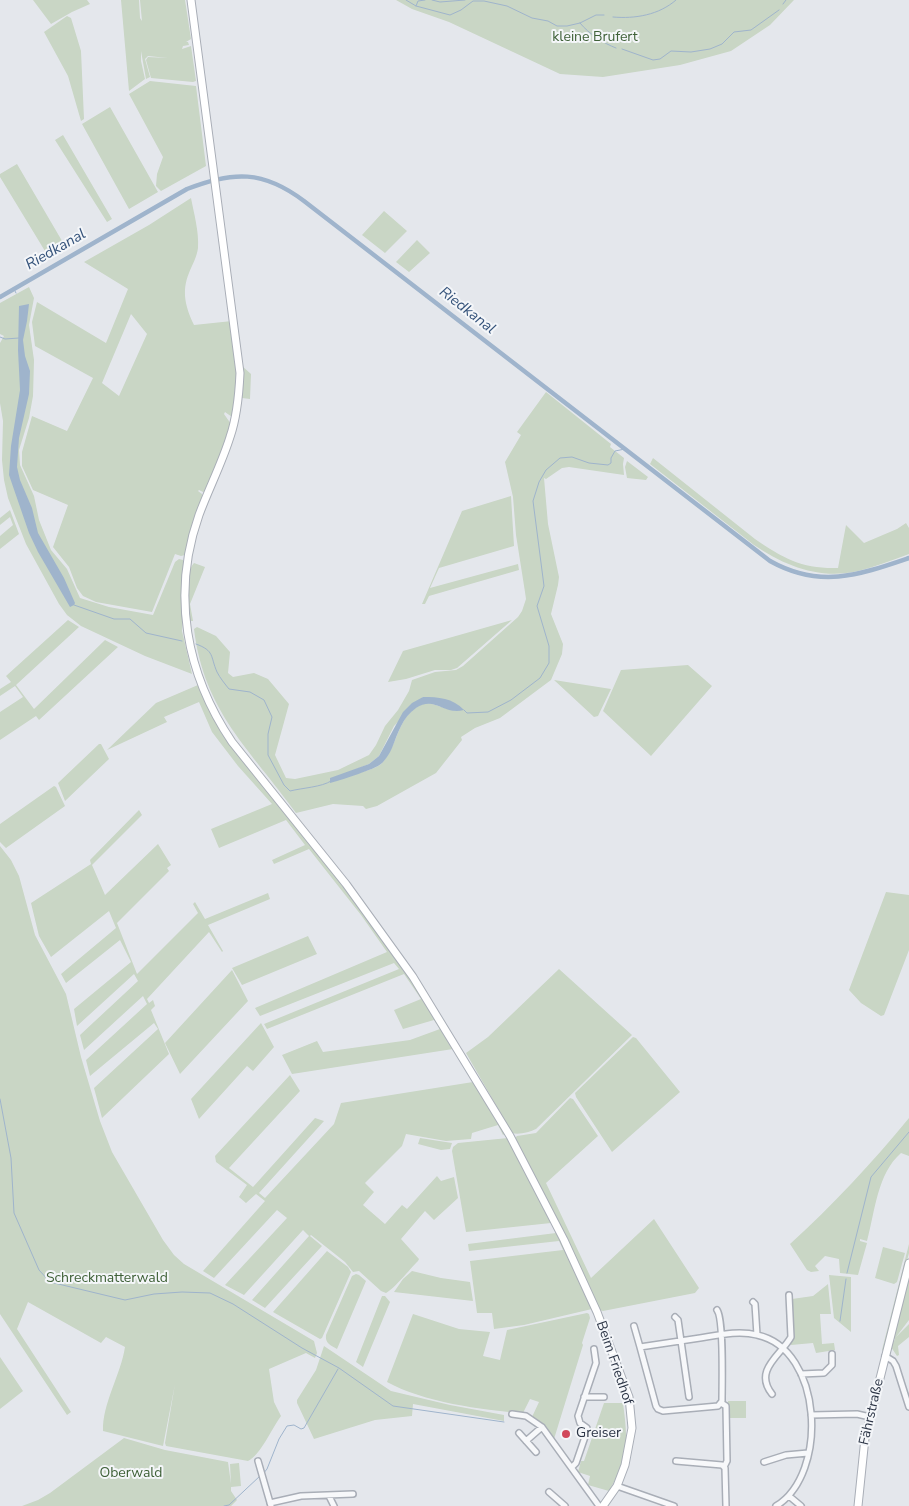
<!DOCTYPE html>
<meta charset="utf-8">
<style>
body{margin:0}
canvas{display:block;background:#e4e7ec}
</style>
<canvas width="909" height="1506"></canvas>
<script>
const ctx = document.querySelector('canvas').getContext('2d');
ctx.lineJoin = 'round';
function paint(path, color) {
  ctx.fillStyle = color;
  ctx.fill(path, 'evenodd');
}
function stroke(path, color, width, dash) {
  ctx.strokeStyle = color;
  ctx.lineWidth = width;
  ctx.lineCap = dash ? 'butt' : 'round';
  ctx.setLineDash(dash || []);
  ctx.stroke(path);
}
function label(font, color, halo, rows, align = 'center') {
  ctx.font = font + ' "Nunito Sans",sans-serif';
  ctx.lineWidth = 4;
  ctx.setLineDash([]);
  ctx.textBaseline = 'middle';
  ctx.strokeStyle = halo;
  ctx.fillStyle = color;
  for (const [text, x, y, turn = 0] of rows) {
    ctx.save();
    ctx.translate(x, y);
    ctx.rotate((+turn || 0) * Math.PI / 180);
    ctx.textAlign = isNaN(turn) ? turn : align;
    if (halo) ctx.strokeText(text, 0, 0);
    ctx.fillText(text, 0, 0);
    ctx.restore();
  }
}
const green = new Path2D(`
 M33 0H87L90 4 72 12 51 24Z
 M121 0H139L140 18 142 21 140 0H185L191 39 186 42H188L189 45 183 46 182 49 191 46 196 81 193 82 151 78 146 60 148 57 168 58 148 56 145 59 150 77 146 79 141 51V61L145 79 129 91Z
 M396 0H794L770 25 731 51 680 65 603 77 560 74 449 22 412 9Z
 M67 16 71 18 81 51 84 119 81 121 68 76 44 32Z
 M150 81 196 86 206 166 161 191 156 186 157 174 163 157 129 94Z
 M110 107 158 192 129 209 82 124Z
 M63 135 112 219 107 222 55 140Z
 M17 164 65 246 48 256 0 177V174Z
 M191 198C194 214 199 231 198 248 197 257 192 265 189 273 181 292 186 308 194 325L232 321 236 350 237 386 232 417 225 412 224 414 231 424 220 459 206 491 203 492 199 490 198 491 202 494 203 497 187 551 185 555 181 556 175 554 152 612 96 602 83 596 77 588 69 567 53 547 68 505 33 490 22 466V452L32 416 67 431 93 378 35 346 32 322 37 302 106 343 128 289 84 262 149 225ZM131 314 147 334 119 396 102 383Z
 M384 211 407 231 385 253 362 235Z
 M417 240 430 253 409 272 396 262Z
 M29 287 34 298 29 325 34 360 33 396 29 418 19 450 20 465 34 496 39 520 51 550 67 569 80 598 109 607 153 615 175 562 179 559 183 560 185 564 182 631 192 674 145 656 81 626 67 615 59 604 26 544 8 498 4 480 2 460 3 421 0 403V343L4 336 0 334V303Z
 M242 366 251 374 250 399 242 398Z
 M546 392 611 444 610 447 624 458 623 464 624 475 569 467 562 468 546 479 544 478 548 524 559 577 558 585 551 614 563 644 562 654 551 680 500 718 475 728 461 737 462 740 436 773 377 806 366 809 363 806 333 804 296 813C250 749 204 712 194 629L197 627 216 636 230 652 228 673 233 677 254 673 268 679 289 704 275 755 286 778 295 779 338 770 369 755 376 745 385 726 398 710 409 691 412 680 435 672 456 670 463 666 518 617 522 611 526 599 525 592 516 535 513 497 505 462 521 435 517 432ZM423 697 459 711C449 711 431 702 426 703 397 711 399 746 381 764 374 771 340 777 329 780L369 764 379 756 394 726Z
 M653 458 755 539C784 559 803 569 838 568L846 525 864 543 897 529 906 523 909 528V554C892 560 875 567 858 571 820 580 785 566 754 545L650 464Z
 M627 461 648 477 646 480 627 478 625 467Z
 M511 496 514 546 439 568 430 588 518 564 519 570 429 596 425 604H422L462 511Z
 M10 510 19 534 0 549V536L13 525 10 517 0 525V518Z
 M194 563 205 567 190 604 193 621H189C188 607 184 574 194 563Z
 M68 620 79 627 16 685 34 709 105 640 118 647 39 720 36 716 0 740V712L23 697 15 686 0 696V689L11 682 6 676Z
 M512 620 457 668 451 670H435L406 679 388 682 403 651Z
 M688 665 712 686 651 756 603 711 621 670Z
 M554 680 611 689 598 716 594 717Z
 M198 685 228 741 339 880 408 973 506 1133 503 1135 498 1125 472 1133 471 1139 446 1141 406 1134 402 1146 365 1183 374 1192 363 1205 385 1224 402 1205 407 1209 437 1176 441 1181 454 1177 458 1198 434 1220 425 1211 401 1239 419 1259 418 1261C409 1270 395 1288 386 1293L381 1291 359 1271 353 1272 345 1262 311 1235 310 1236 322 1246 265 1308 252 1300 309 1236 303 1230 244 1295 225 1285 287 1218 277 1210 214 1278 203 1271 265 1201 256 1194 246 1203 239 1197 247 1185 216 1162 215 1156 290 1075 300 1091 229 1168 253 1187 315 1118 324 1121 259 1193 265 1198 334 1124 341 1103 473 1082 453 1049 292 1074 282 1055 317 1041 323 1052 410 1040 440 1029 434 1020 403 1029 394 1010 421 999 404 974 267 1029 264 1024 399 969 394 963 260 1016 255 1008 387 952 361 915 309 849 274 864 272 860 305 845 286 820 219 848 211 829 272 804 238 766 212 732 199 702 164 717 167 722 107 750 156 703Z
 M99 744H101L109 759 65 801 58 783Z
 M54 786 56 787 65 806 6 848 0 842V824Z
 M139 810 142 815 92 865 105 895 158 844 171 865 167 868 169 871 117 923 137 974 198 913 193 904 195 902 205 919 268 893 270 899 208 925 223 951 222 952 209 932 147 999 149 1003 153 1000 155 1006 151 1010 169 1054 102 1118 94 1088 158 1029 154 1023 90 1076 86 1060 147 1004 143 996 84 1050 80 1035 138 981 134 974 77 1026 74 1009 131 962 120 940 66 983 61 974 116 928 109 911 51 957 39 936 31 903 91 864 90 860Z
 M0 846 11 860 19 876 35 935 66 994 81 1057 100 1121 112 1152 163 1240 174 1255 184 1264 314 1341 317 1353 315 1358 306 1353 269 1369 274 1402 281 1416C272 1428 260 1456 248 1461L166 1446 165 1443 175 1384 163 1446 103 1431C102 1404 121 1374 125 1347L106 1337 101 1343 28 1302 17 1329 71 1412 67 1415 0 1314Z
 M886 892 909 895V950L884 1015 881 1016 861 1003 849 990Z
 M308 936 317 954 242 985 232 968Z
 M559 969 632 1035 536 1129C530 1132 519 1135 512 1133L466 1053 488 1037Z
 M232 970 248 1001 180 1074 165 1043Z
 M261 1023 274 1047 253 1071 247 1066 199 1119 191 1099Z
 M633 1037 636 1038 680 1092 612 1152 576 1097 575 1093Z
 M570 1098 573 1099 598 1136 546 1183 591 1278 654 1219 699 1288 695 1293 603 1311 599 1310 566 1239 515 1138 517 1136 536 1133Z
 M909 1118V1156L901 1153C877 1174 875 1212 867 1241L860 1239V1241L867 1243 858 1275 840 1273 839 1259 825 1256 815 1266 819 1271 811 1272 807 1270 790 1244C833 1205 872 1163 909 1118Z
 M420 1138 452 1143 450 1149 441 1150 418 1144Z
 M508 1138 553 1223 592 1309 524 1325 494 1329 492 1313H477L470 1261 563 1250 559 1241 469 1251 468 1244 556 1233 551 1223 466 1232 452 1151 453 1147 458 1143Z
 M909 1244V1253L883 1351 882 1350Z
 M883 1247 905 1253 897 1282 894 1284 875 1278Z
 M327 1251 348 1267 351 1272 322 1338 320 1339 273 1312Z
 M412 1271 441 1278 470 1282 473 1301 394 1292 403 1279Z
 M356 1274 359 1275 366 1281 337 1349C330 1345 325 1343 326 1335L352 1276Z
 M909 1274V1320L896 1337 909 1324V1337L898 1346 899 1355 897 1356 891 1347 895 1339 893 1338Z
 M829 1275 851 1277V1332L834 1318Z
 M828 1284 831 1314H820L822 1344 834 1343 835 1350 816 1353 813 1343 791 1345V1341L794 1335 792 1299 813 1296Z
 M382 1296H385L390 1302 363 1367 356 1362Z
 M587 1313 589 1314 590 1318 582 1343 583 1345 554 1439 544 1427 532 1417 539 1402 530 1399 523 1413C481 1410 423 1402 387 1382L413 1314 459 1329 490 1332 483 1356 500 1360 507 1330Z
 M324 1346 391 1391 450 1405 504 1415V1421L413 1404 412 1416 375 1420 314 1439 297 1403V1400L316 1370Z
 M0 1357 23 1391 0 1409Z
 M728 1401H746V1418H728Z
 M604 1403H623C628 1441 629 1457 609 1491L588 1485 590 1476 578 1472 581 1461H584Z
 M124 1438 165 1450 228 1462 231 1484 230 1464 239 1463 241 1486 231 1487V1491L237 1500 231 1506H22L38 1500 50 1493Z`);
const water = new Path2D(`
 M29 304 27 321 23 340 25 356 30 371 29 394 19 438 17 467 20 480 32 508 38 533 64 578 75 603 74 605 70 607 38 552 29 533 9 475 11 446 20 390 18 350 19 306Z
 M423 697C438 697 453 698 464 710 444 716 435 695 416 708 402 718 398 733 392 748 390 753 384 763 378 766 371 770 339 781 330 783V778L369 764 379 756 403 712 412 703Z`);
const stream = new Path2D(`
 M406 0 416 6 418 1 425 0
 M432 0 440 2 465 0
 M783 4 786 0
 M416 6 450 15 461 10 473 1H484L507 6 532 18 548 21 557 26H567L580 23 596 15H604
 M613 17C635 19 659 15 676 0
 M580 23C589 34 603 43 616 48
 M622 49 653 60 660 59 671 51 691 52 710 49 722 44 734 32 751 30 779 10
 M14 289 16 293
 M0 337 5 339 19 338
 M74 605 114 619H130L146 633 182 641
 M196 644C215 651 210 656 217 672 220 678 225 684 229 689L250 692 264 700 272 717 268 734V755L284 785 290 791C302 788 322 787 331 781
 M464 710 467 713 488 712 511 700 540 678 549 663V646L537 606 544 586 533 501 539 482 546 470 560 458 572 457 589 463 608 465 611 463V458L615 451 625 449
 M0 1099 11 1158 14 1213 39 1270 50 1282 125 1300 154 1294 182 1292 210 1293 233 1304 302 1348 339 1368 393 1406 504 1422
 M847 1273 871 1177 909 1132
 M840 1321 846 1279
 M263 1474 267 1469 279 1439 287 1426 294 1425 301 1429 304 1428 338 1369
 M224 1506 229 1505 260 1476`);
const canal = new Path2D(`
 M0 297 187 189C233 171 263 170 304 201L770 561C820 589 859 575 909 558`);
const street = new Path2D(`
 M753 1302 755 1304 757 1335
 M717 1310C724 1319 722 1386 722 1401L718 1406 663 1411 658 1409 656 1406 640 1347C660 1344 680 1341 700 1338 718 1335 739 1330 757 1335 823 1349 829 1474 776 1506
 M675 1317 678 1320 689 1397
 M634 1326 640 1347
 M885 1356 893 1361 896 1366 909 1407
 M801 1374 824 1373 832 1365V1354
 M772 1394C753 1370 781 1355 791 1337L789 1295
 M584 1397H604
 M721 1403 726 1406 727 1461 724 1467
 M512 1414 526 1416 542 1427 599 1506
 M811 1415 857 1414 870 1417
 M519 1433 536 1452
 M526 1441 542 1427
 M258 1461 271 1506
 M676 1461 722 1465 725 1468 726 1506
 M764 1462 786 1455 808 1453
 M572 1467 576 1463 587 1431V1428L580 1423 578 1416 596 1363 594 1349
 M617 1486 674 1506
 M549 1492 565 1506
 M329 1496 334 1506
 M789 1496 801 1506
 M270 1503 301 1496 353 1494`);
const secondary = new Path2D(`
 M191 0 240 373C239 395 237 417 230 437 222 463 209 488 199 515 171 594 186 674 232 742L346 884 413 977 510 1136 564 1240 597 1312 629 1397 632 1428 625 1465 617 1486 603 1506
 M858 1506 865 1438 909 1263`);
const markers = [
 [566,1434,5,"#d1495b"]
];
const parkNames = [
 ["kleine Brufert",595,38],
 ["Schreckmatterwald",107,1279],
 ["Oberwald",131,1474]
];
const streetNames = [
 ["Beim Friedhof",614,1363,71],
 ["Fährstraße",872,1412,-77]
];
const poiNames = [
 ["Greiser",576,1434]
];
const waterNames = [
 ["Riedkanal",56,250,-30],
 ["Riedkanal",467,311,38]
];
paint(green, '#c9d6c5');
paint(water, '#9fb4cc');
stroke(stream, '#9fb4cc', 1);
stroke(canal, '#9fb4cc', 4.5);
stroke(street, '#a9aeb7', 8);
stroke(secondary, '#a9aeb7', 9);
stroke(street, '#f7f8fa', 5);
stroke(secondary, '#fff', 7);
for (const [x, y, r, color] of markers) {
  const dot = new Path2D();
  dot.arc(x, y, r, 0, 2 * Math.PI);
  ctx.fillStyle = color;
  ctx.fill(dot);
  stroke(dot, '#f4f6f9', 2);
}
label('14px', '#3f6138', '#f4f6f9', parkNames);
label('14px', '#2b3445', '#f4f6f9', streetNames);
label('14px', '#2b3445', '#f4f6f9', poiNames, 'left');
label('italic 15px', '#34527a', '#f4f6f9', waterNames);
</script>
